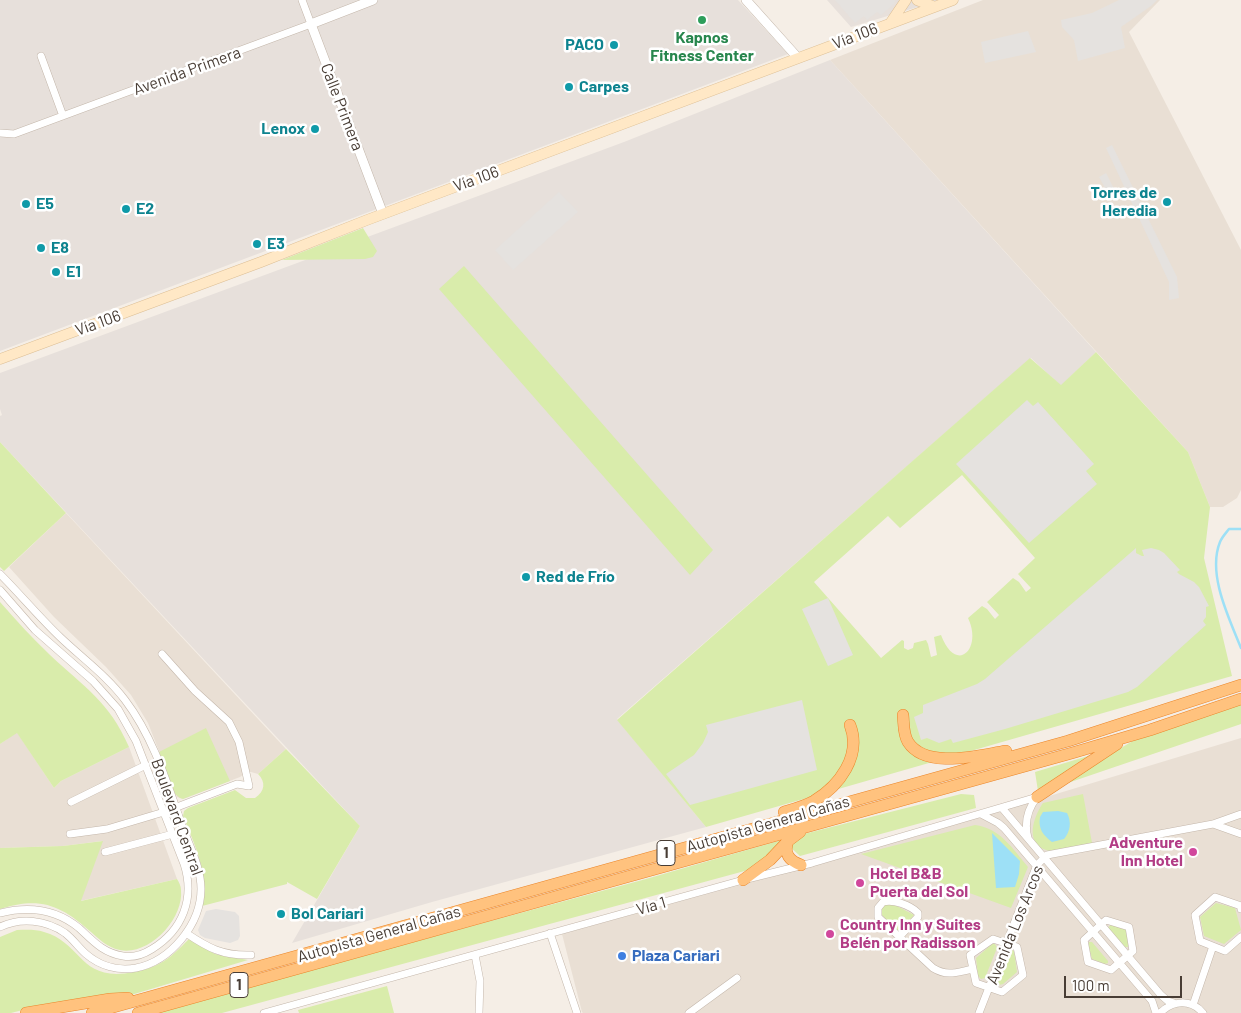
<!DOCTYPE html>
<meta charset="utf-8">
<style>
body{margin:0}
#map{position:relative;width:1241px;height:1013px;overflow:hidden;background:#f5eee6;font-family:Barlow,sans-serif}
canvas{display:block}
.scale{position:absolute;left:1064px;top:976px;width:118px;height:22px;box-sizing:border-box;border:2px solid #483d35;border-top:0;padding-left:6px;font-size:15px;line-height:18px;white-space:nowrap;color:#483d35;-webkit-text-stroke:4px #fff;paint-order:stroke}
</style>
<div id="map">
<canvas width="1241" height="1013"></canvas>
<div class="scale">100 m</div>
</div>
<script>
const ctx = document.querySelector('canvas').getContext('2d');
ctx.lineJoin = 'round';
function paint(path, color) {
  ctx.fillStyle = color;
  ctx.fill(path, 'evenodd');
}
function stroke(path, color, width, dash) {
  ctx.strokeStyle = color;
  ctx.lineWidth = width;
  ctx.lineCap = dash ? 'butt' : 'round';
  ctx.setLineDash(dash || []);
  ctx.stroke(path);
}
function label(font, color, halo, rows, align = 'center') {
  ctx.font = font + ' Barlow,sans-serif';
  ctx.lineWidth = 5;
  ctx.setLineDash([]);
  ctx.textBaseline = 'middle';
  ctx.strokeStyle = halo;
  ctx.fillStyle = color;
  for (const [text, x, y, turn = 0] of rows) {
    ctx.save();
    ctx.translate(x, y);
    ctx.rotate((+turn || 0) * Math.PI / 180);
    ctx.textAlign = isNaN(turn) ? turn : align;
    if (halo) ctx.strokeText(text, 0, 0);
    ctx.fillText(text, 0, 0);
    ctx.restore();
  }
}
const residential = new Path2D(`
 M983 0H1160L1129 32 1241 250V490L1237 498 1223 507H1210L1188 452 830 60Z
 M66 513 286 749 258 774 251 772 245 773 240 777 183 799 177 797 148 723 131 695 106 667 54 617 9 567Z
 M17 732 54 788 61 781 129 747 177 879 80 901 102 841 63 846 0 848V744Z
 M1241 738V1013H583L582 1012 562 934 914 837Z`);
const industrial = new Path2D(`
 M0 0H738L788 54 0 351Z
 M827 0H941L851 27Z
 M830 60 1096 352 1061 386 1031 358 617 719 706 827 432 902 292 943 360 826 0 442V416L2 415 0 409V373L624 142Z`);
const green = new Path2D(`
 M363 228 377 251 373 257 365 259 282 260Z
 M464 266 713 550 690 575 439 289Z
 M1096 352 1188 452 1210 507 1204 558 1232 676 706 827 617 720 1030 358 1061 385ZM962 475 1035 558 1018 574 1031 588 1026 592 1019 582 1013 578 987 602 999 615 995 619 987 609 982 606 968 618C983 649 956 675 941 635L934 637 937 655 931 657 928 644 926 640 914 643 913 648 908 650 904 648V641L902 640 881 658 814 582 888 516 900 528Z
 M0 442 66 513 4 571 0 567Z
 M0 602C16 620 32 638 50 655 85 688 109 701 129 747L61 781 54 788 17 733 0 744Z
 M1241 704V724L1056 787 1136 739Z
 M206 728 230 781 183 799 180 798 175 794 159 752Z
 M286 749 360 826 317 899 287 882V884L202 906C209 873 195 846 183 816L184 811 188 808 235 790 246 798H255C265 791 266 782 258 774Z
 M1098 753 1038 791 1035 772Z
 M961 794 974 795 976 808 800 856 789 846 804 834Z
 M1083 794 1092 843C1081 846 1056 854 1046 850 1024 843 1034 816 1043 803Z
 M975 825C1000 828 1013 849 1028 867L1011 908 861 854Z
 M785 839 752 869 222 1013H151L646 879Z
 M103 841 81 901 177 879C179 882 181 886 181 890 184 919 149 956 120 950 108 948 99 939 91 932 61 905 40 896 0 909V848L63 846Z
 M1216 903 1235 908 1241 930 1224 944 1204 936 1200 917Z
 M886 904H893L914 915 899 932 881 914 880 909Z
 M1111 924 1126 930 1129 944 1128 947H1125L1108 928Z
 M17 930C25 930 35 929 44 932 83 943 79 983 134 972 162 966 169 959 189 939L215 954 248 960 131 995 46 1004 11 1013H0V937Z
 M1089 942H1092L1108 961V963L1105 964 1092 959 1088 944Z
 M992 944H995L997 948 985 978 981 979 978 976 976 958Z
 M1012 950 1014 951 1017 972 1003 984 999 985 996 981 1008 952Z
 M387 986 394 1013H299L298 1010Z`);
const parking = new Path2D(`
 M835 0H895L894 4 881 15 877 12 867 20 864 16 855 23Z
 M1119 0H1157L1151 6 1121 27 1125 48 1078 61 1074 40 1062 27 1061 20 1092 13Z
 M1028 31 1036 52 985 63 981 42Z
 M1112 145 1177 277 1179 298 1169 300V282L1106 148Z
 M1106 173 1117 195 1111 199 1099 177Z
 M559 192 578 212 513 270 495 250Z
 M1027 400 1033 406 1038 402 1094 464 1086 471 1097 484 1029 543 956 464Z
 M1136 548V553L1142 556H1144L1142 550 1151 548 1159 550 1164 553 1180 570 1177 572 1179 574 1194 582 1199 587 1209 606 1206 607V617L1203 621 1206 625 1137 687 1128 692 1005 729 953 743 951 739 939 743 927 738 921 740 914 717 923 713V705L977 684 985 679Z
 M828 598 853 655 828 666 802 609Z
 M802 700 817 770 690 805 666 774 694 755 703 743 708 732 706 725Z
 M216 909 235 912 239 916 240 936 238 940 230 943 205 938 200 935 198 930 206 911Z`);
const water = new Path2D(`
 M1058 811 1067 813C1072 822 1070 832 1064 839L1052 842C1043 835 1038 829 1040 817L1043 812Z
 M992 833 1020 861 1019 874 1015 887 996 888Z`);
const stream = new Path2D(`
 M1241 529H1229C1226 533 1222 537 1220 542 1207 574 1229 618 1241 648`);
const minor = new Path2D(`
 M41 56 63 116
 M0 133 14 134 311 24 302 0
 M0 574C20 594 39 617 60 637 82 658 107 676 125 700 154 738 168 786 184 831 191 849 201 869 201 889 201 924 171 961 136 968 118 971 100 966 86 954 79 948 73 939 65 933 46 920 21 917 0 927
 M0 590 35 630 93 681 118 709 136 741 184 864C195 898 183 930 152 949 144 954 133 958 123 956 103 953 93 941 79 928 56 909 28 906 0 913
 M71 802 146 765
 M1002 808 1161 995 1168 1001 1174 1003
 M981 814 998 823 1004 828 1152 1001 1156 1013
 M1213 824 1241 834
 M70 834 107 829 164 812 237 784 249 786 239 742 229 722 195 691 162 654
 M1028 838C1024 823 1027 810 1037 797
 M105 852 173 834
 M1241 909V906L1215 897 1195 915 1200 941 1225 951 1241 937
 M1106 920 1129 927 1133 951 1111 970 1088 962 1084 940Z
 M186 933C208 948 223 956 251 955
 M550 933 577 1013
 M900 936 918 917V913C910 905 893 899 883 902L878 908V917L933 968C948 977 957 972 973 969
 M993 939 1017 947 1023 975 1002 992 976 983 970 955Z
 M475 955 480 981 479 1013
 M1193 1005 1213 946
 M264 1013 743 880 812 863 1037 797
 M689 1013 737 978
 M979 1013 1037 865 1047 855 1213 824 1241 814
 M1160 1013C1173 1000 1191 999 1203 1013`);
const tertiary = new Path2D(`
 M373 0 311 24 383 214
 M746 0 798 58`);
const secondary = new Path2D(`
 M917 0 935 7
 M891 22 906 0
 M0 359 261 262 367 220 953 0`);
const trunk = new Path2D(`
 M903 715C904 724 903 734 908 742 926 770 979 755 1006 751
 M1037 797 1117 744
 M784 812C794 809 805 806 814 801 839 786 862 756 850 725
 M788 841C783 854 790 861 801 865
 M743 880 770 860 788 841 800 832
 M26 1013 110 999 128 998
 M92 1013 1068 741 1241 685
 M138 1013 1072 753 1150 730 1241 699`);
const markers = [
 [702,20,5,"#2e9e5b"],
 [614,45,5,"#0f9aa8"],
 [569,87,5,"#0f9aa8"],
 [315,129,5,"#0f9aa8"],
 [1167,202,5,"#0f9aa8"],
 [26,204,5,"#0f9aa8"],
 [126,209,5,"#0f9aa8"],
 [257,244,5,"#0f9aa8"],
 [41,248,5,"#0f9aa8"],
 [56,272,5,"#0f9aa8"],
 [526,577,5,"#0f9aa8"],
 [1193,852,5,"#d1479c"],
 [860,883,5,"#d1479c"],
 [281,914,5,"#0f9aa8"],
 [830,934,5,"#d1479c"],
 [622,956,5,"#3f7fe0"]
];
const shields = [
 [666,853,18],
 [239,985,18]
];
const shieldNames = [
 ["1",666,853],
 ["1",239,985]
];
const streetNames = [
 ["Vía 106",855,36,-21],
 ["Avenida Primera",187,71,-20],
 ["Calle Primera",342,107,69],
 ["Vía 106",476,179,-20],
 ["Vía 106",98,323,-20],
 ["Boulevard Central",177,817,70],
 ["Autopista General Cañas",768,824,-16],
 ["Vía 1",651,906,-16],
 ["Avenida Los Arcos",1015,925,-68],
 ["Autopista General Cañas",379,934,-16]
];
const leisureNames = [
 ["Kapnos",702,38],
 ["Fitness Center",702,56]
];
const cultureNames = [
 ["PACO",604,45,"right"],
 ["Carpes",579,87],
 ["Lenox",305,129,"right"],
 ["Torres de",1157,193,"right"],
 ["Heredia",1157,211,"right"],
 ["E5",36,204],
 ["E2",136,209],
 ["E3",267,244],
 ["E8",51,248],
 ["E1",66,272],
 ["Red de Frío",536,577],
 ["Bol Cariari",291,914]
];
const hotelNames = [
 ["Adventure",1183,843,"right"],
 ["Inn Hotel",1183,861,"right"],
 ["Hotel B&B",870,874],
 ["Puerta del Sol",870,892],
 ["Country Inn y Suites",840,925],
 ["Belén por Radisson",840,943]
];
const shopNames = [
 ["Plaza Cariari",632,956]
];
paint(residential, '#e9dfd4');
paint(industrial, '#e7e0db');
paint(green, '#d9ecab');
paint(parking, '#e5e2df');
paint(water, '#9de0f6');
stroke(stream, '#9de0f6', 2.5);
stroke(minor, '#c4b7ab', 8);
stroke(tertiary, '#c4b7ab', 10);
stroke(secondary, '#dcbe94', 11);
stroke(trunk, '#eb862a', 12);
stroke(minor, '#fff', 7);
stroke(tertiary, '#fff', 9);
stroke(secondary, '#ffe8c6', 10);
stroke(trunk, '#ffc27e', 11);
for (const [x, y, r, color] of markers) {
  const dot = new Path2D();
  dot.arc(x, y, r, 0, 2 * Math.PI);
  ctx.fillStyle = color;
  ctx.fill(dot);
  stroke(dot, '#fff', 2);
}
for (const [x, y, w] of shields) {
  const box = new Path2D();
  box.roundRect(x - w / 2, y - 12.5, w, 25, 4);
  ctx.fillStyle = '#fff';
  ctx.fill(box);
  stroke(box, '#483d35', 1);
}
label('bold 15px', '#483d35', null, shieldNames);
label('16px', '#483d35', '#fff', streetNames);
label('bold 16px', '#27864d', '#fff', leisureNames);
label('bold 16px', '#0d838f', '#fff', cultureNames, 'left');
label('bold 16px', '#b23c85', '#fff', hotelNames, 'left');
label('bold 16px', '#366cbe', '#fff', shopNames, 'left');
</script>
